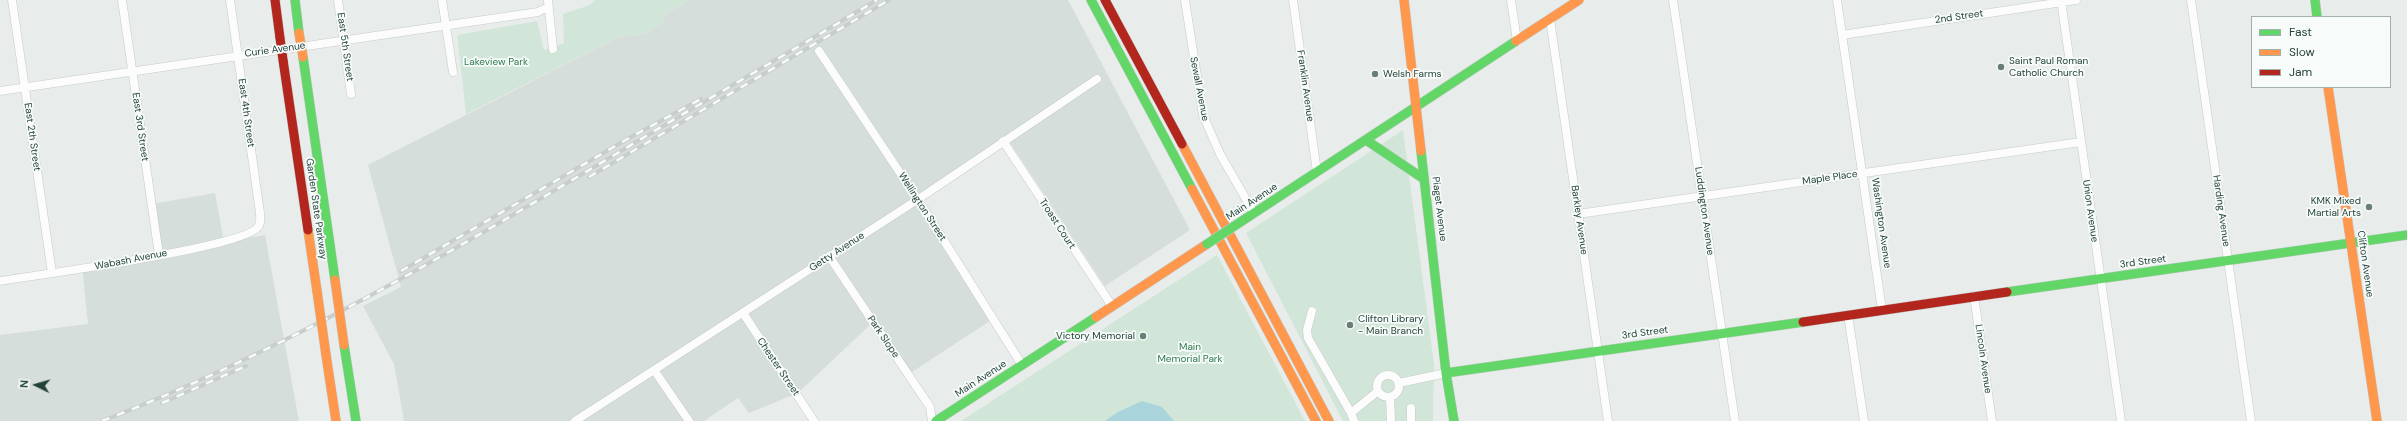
<!DOCTYPE html>
<style>
body{margin:0}
#map{position:relative;width:2407px;height:421px;overflow:hidden;background:#e8edeb;font-family:"DM Sans",sans-serif}
canvas{display:block}
.legend{position:absolute;left:2251px;top:16px;width:140px;height:72px;box-sizing:border-box;background:#f7fbf9;border:1px solid #a3b1ad;margin:0;padding:5px 7px;list-style:none;font-size:12px;color:#24423a}
.legend li{display:flex;align-items:center;gap:8px;height:20px}
.legend b{width:20px;border:1px solid #a3b1ad}
.north{position:absolute;left:16px;top:365px;width:40px;height:40px;-webkit-text-stroke:3px #f7fbf9;paint-order:stroke;rotate:275deg;font-size:11px;font-weight:700;line-height:16px;text-align:center;color:#24423a}
.north::after{content:'';display:block;margin:auto;width:14px;height:18px;background:#24423a;clip-path:polygon(50% 0,100% 100%,50% 72%,0 100%)}
</style>
<div id="map">
<canvas width="2407" height="421"></canvas>
<ul class="legend">
<li><b style="height:5px;background:#63d668"></b>Fast</li>
<li><b style="height:5px;background:#ff974d"></b>Slow</li>
<li><b style="height:5px;background:#b3261e"></b>Jam</li>
</ul>
<div class="north">N</div>
</div>
<script>
const ctx = document.querySelector('canvas').getContext('2d');
ctx.lineJoin = 'round';
function paint(path, color) {
  ctx.fillStyle = color;
  ctx.fill(path, 'evenodd');
}
function stroke(path, color, width, dash) {
  ctx.strokeStyle = color;
  ctx.lineWidth = width;
  ctx.lineCap = dash ? 'butt' : 'round';
  ctx.setLineDash(dash || []);
  ctx.stroke(path);
}
function label(font, color, halo, rows, align = 'center') {
  ctx.font = font + ' "DM Sans",sans-serif';
  ctx.lineWidth = 3.5;
  ctx.setLineDash([]);
  ctx.textBaseline = 'middle';
  ctx.strokeStyle = halo;
  ctx.fillStyle = color;
  for (const [text, x, y, turn = 0] of rows) {
    ctx.save();
    ctx.translate(x, y);
    ctx.rotate((+turn || 0) * Math.PI / 180);
    ctx.textAlign = isNaN(turn) ? turn : align;
    if (halo) ctx.strokeText(text, 0, 0);
    ctx.fillText(text, 0, 0);
    ctx.restore();
  }
}
const built = new Path2D(`
 M691 0H1068L1190 230 1105 286 1007 138 917 199 996 317 909 374 874 321 798 393 749 413 738 398 704 421H404L394 364 363 306 401 287 368 165 619 37 644 34 661 24 668 12Z
 M215 193 224 242 265 235 299 421H0V335L88 324 82 266 160 252 152 204Z`);
const green = new Path2D(`
 M595 0H691L668 12 662 24 644 34 619 37 466 114 457 35 537 21 544 50 564 43 563 14 590 5Z
 M1403 130 1434 364 1433 421H1343L1246 233Z
 M1217 255 1305 421H961Z`);
const water = new Path2D(`
 M1142 401 1162 407 1174 421H1105L1118 412Z`);
const street = new Path2D(`
 M12 0 52 273
 M122 0 159 255
 M338 0 351 94
 M442 0 453 72
 M548 0 553 49
 M1185 0 1203 115 1220 154 1254 213
 M1293 0 1317 172
 M1511 0 1517 41
 M1673 0 1735 421
 M1837 0 1882 310
 M2061 0 2121 421
 M2191 0 2251 421
 M1550 19 1608 421
 M1842 35 2076 0
 M819 51 926 212 1022 365
 M0 91 538 12 548 7
 M1003 141 1112 306
 M1578 214 2081 142
 M829 256 930 407 932 421
 M0 281C36 275 243 248 258 227 262 222 260 213 259 206L230 0
 M1974 296 1992 421
 M1312 311 1307 330 1308 338 1351 413 1378 391
 M743 313 814 421
 M1848 315 1864 421
 M654 370 689 421
 M1377 386a11 11 0 1 1 22 0a11 11 0 1 1-22 0Z
 M1399 383 1446 373
 M1390 397 1391 421
 M1411 408V421
 M1351 413 1354 421
 M575 421 917 200 1097 79`);
const fast = new Path2D(`
 M295 0 299 33
 M1091 0 1192 189
 M2315 0 2317 17
 M303 57 335 280
 M1366 140 1424 179
 M1421 151 1446 373 1454 421
 M1242 221 1516 41
 M2007 292 2407 235
 M344 345 356 421
 M1446 373 1803 322
 M1454 420V421
 M936 421 1096 317`);
const slow = new Path2D(`
 M1404 0 1421 151
 M1516 41 1579 0
 M2328 87 2377 421
 M1182 144 1329 421
 M1192 189 1316 421
 M308 230 317 291
 M1096 317 1207 244
 M326 355 336 421`);
const jam = new Path2D(`
 M275 0 280 38
 M1105 0 1182 144
 M283 60 308 230
 M1803 322 2007 292`);
const rail = new Path2D(`
 M589 177 889 0
 M401 271 629 138 701 99
 M162 403 246 366
 M102 421C285 351 453 251 621 151 706 100 792 51 877 0`);
const fastBridge = new Path2D(`
 M1207 244 1242 221`);
const slowBridge = new Path2D(`
 M299 33 303 57
 M335 280 344 345
 M317 291 326 355`);
const jamBridge = new Path2D(`
 M280 38 283 60`);
const markers = [
 [2001,67,4,"#697e78"],
 [1375,74,4,"#697e78"],
 [2369,207,4,"#697e78"],
 [1350,325,4,"#697e78"],
 [1143,336,4,"#697e78"]
];
const streetNames = [
 ["2nd Street",1959,17,-8],
 ["East 5th Street",345,47,82],
 ["Curie Avenue",275,50,-8],
 ["Franklin Avenue",1305,86,82],
 ["Sewall Avenue",1199,89,79],
 ["East 4th Street",246,113,82],
 ["East 3rd Street",140,127,82],
 ["East 2th Street",32,137,82],
 ["Maple Place",1830,178,-8],
 ["Main Avenue",1252,202,-33],
 ["Wellington Street",922,207,57],
 ["Garden State Parkway",316,209,82],
 ["Piaget Avenue",1439,209,83],
 ["Luddington Avenue",1704,211,82],
 ["Union Avenue",2090,211,82],
 ["Harding Avenue",2221,211,82],
 ["Barkley Avenue",1579,220,82],
 ["Washington Avenue",1881,223,82],
 ["Troast Court",1057,224,57],
 ["Getty Avenue",837,252,-33],
 ["Wabash Avenue",131,260,-11],
 ["3rd Street",2143,262,-8],
 ["Clifton Avenue",2365,264,82],
 ["3rd Street",1645,333,-8],
 ["Park Slope",883,337,56],
 ["Lincoln Avenue",1983,359,82],
 ["Chester Street",778,367,56],
 ["Main Avenue",981,379,-33]
];
const poiNames = [
 ["Saint Paul Roman",2009,61],
 ["Catholic Church",2009,73],
 ["Welsh Farms",1383,74],
 ["KMK Mixed",2361,201,"right"],
 ["Martial Arts",2361,213,"right"],
 ["Clifton Library",1358,319],
 ["- Main Branch",1358,331],
 ["Victory Memorial",1135,336,"right"]
];
const parkNames = [
 ["Lakeview Park",496,62],
 ["Main",1190,347],
 ["Memorial Park",1190,359]
];
paint(built, '#d6dedb');
paint(green, '#d1e6d8');
paint(water, '#a9d4db');
stroke(street, '#c5cac8', 9);
stroke(fast, '#c3cbc8', 10);
stroke(slow, '#c3cbc8', 10);
stroke(jam, '#c3cbc8', 10);
stroke(street, '#fcfcfc', 8);
stroke(fast, '#63d668', 9);
stroke(slow, '#ff974d', 9);
stroke(jam, '#b3261e', 9);
stroke(rail, '#c9cdcc', 4);
stroke(rail, '#f7fbf9', 2.5, [8]);
stroke(fastBridge, '#c3ccc9', 10, []);
stroke(slowBridge, '#c3ccc9', 10, []);
stroke(jamBridge, '#c3ccc9', 10, []);
stroke(fastBridge, '#63d668', 9);
stroke(slowBridge, '#ff974d', 9);
stroke(jamBridge, '#b3261e', 9);
for (const [x, y, r, color] of markers) {
  const dot = new Path2D();
  dot.arc(x, y, r, 0, 2 * Math.PI);
  ctx.fillStyle = color;
  ctx.fill(dot);
  stroke(dot, '#f7fbf9', 1.5);
}
label('10px', '#24423a', '#f7fbf9', streetNames);
label('10px', '#24423a', '#f7fbf9', poiNames, 'left');
label('10px', '#2d7a4b', '#f7fbf9', parkNames);
</script>
